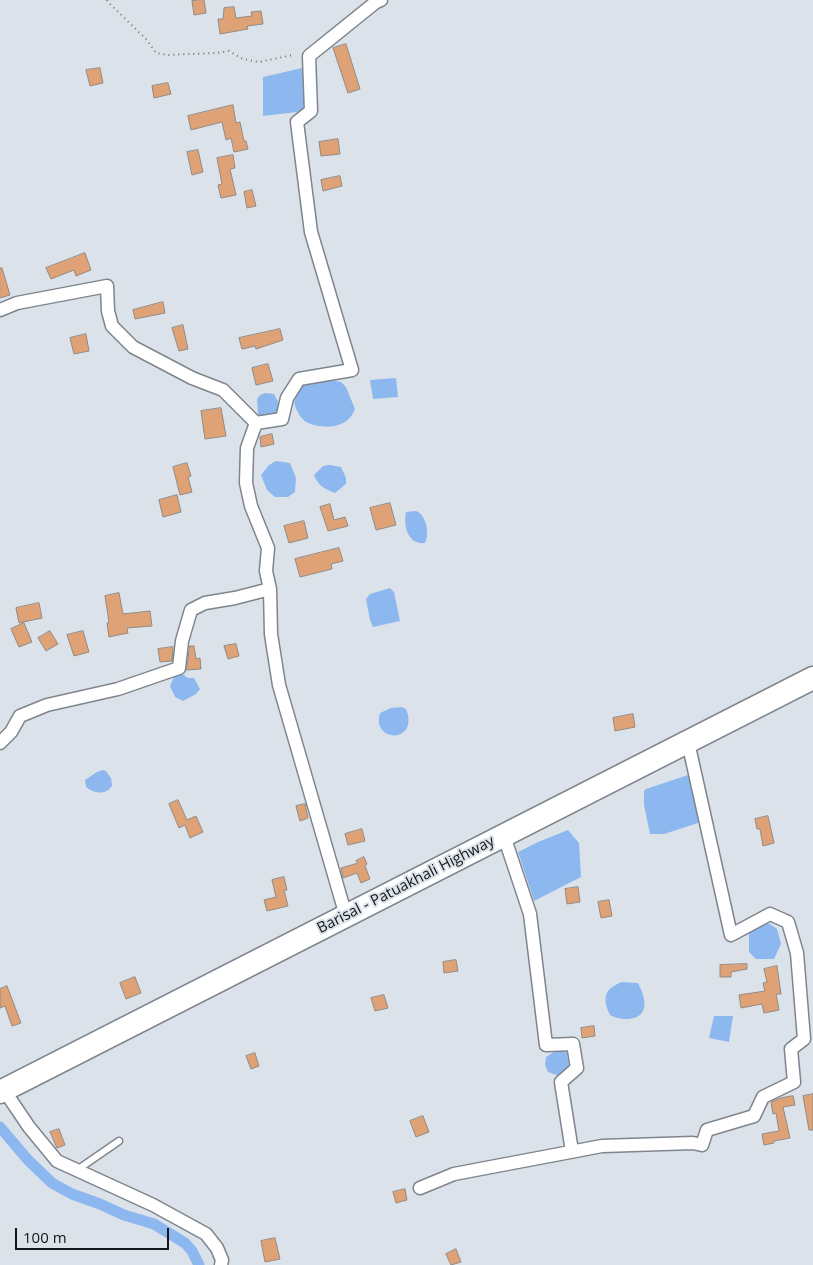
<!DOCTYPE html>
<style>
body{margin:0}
#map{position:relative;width:813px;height:1265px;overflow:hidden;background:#dce2ea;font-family:"Open Sans",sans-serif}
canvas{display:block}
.scale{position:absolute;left:15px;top:1228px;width:154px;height:22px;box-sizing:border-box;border:2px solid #131618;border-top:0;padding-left:6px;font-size:15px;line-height:18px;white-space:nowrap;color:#131618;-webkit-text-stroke:4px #dce2ea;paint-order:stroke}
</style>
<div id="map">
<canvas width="813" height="1265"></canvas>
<div class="scale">100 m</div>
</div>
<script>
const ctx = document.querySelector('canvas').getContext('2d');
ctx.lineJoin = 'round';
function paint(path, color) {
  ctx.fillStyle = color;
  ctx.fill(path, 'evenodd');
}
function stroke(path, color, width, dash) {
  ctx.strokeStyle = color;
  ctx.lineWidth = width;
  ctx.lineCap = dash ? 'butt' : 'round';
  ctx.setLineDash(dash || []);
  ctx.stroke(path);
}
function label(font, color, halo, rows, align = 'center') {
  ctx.font = font + ' "Open Sans",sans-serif';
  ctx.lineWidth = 4;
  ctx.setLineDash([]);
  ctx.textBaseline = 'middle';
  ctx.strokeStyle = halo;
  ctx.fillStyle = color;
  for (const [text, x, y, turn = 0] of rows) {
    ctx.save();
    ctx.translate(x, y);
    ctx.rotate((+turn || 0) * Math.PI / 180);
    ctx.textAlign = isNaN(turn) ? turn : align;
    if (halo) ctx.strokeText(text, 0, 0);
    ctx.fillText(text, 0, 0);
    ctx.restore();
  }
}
const water = new Path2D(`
 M302 68 306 111 263 116V77Z
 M396 378 398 397 373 399 370 380Z
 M332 380 341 382 346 387 355 409C348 429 323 430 306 422 300 418 295 408 294 402L301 386 308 383Z
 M265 393 274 394 280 405 278 412 273 416 261 418 258 414 257 399 260 395Z
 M276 461 290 463 296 478 295 492 288 497H275L267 490 261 475 269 465Z
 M330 465 341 467 346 478V484L335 493C326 490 317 485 314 475L323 466Z
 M416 511C426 514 430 534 425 543 408 545 403 526 406 512Z
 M390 588 394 592 400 621 373 627 370 620 366 599 370 594Z
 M182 674 188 678H194L200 689 196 694 183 701 175 697 170 686 174 677Z
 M402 707 406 709C420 744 371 743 380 713L391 708Z
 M103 770 106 771 111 778 112 786C106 795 94 794 86 787L85 780 97 772Z
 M691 774 700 803 698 823 664 834H650L644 805V791L646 789Z
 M568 830 579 843 581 877 534 901 518 852 538 842Z
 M763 924H770L777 929 781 944 774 959H756L749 952V931Z
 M622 982 638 983C642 991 647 1002 643 1011 638 1022 618 1020 610 1015 602 998 604 989 622 982Z
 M714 1016H733L729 1042 709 1038Z
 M560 1048 567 1053 569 1067 559 1076 548 1072 545 1065 546 1057Z`);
const canal = new Path2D(`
 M0 1127 28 1160 52 1183 72 1194 100 1204 124 1215 154 1224 185 1243 192 1251 199 1265`);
const building = new Path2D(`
 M204 0 206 13 194 15 192 1Z
 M234 7 236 18 252 16 251 12 261 11 263 24 247 26 248 29 220 34 218 19H223L224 8Z
 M346 44 360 89 348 93 333 48Z
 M100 68 103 83 90 86 86 70Z
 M168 83 171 94 154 98 152 86Z
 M233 105 236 123 240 122 244 141H246L248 149 234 152 231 138 226 140 222 122 191 130 188 116Z
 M338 139 340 154 321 156 319 142Z
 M198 150 203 172 192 175 187 152Z
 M233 155 235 168 230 169 236 195 221 198 218 185 222 184 217 158Z
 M340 176 342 186 323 191 321 180Z
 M252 190 256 206 247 208 244 192Z
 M85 253 91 270 76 276 74 270 51 279 46 268Z
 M0 268H2L10 295 0 298Z
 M163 302 165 313 135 319 133 310Z
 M183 325 188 349 179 351 172 328Z
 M280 329 283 340 256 349 255 346 242 349 239 338Z
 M86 334 89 351 74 354 70 338Z
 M268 364 273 381 256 385 252 368Z
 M221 408 226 436 205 439 201 411Z
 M272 434 274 444 261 447 260 437Z
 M187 463 191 476 188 477 192 492 180 495 173 467Z
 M177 495 181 512 163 517 159 500Z
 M390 503 396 525 376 530 370 508Z
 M330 504 334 520 345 517 348 526 328 531 320 507Z
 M304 521 308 538 289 543 284 526Z
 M339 548 343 561 331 564 332 569 300 577 295 559Z
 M119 593 123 614 150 611 152 626 127 628 128 633 109 637 107 623 109 622 105 596Z
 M39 603 42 618 19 623 16 608Z
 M24 623 32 642 19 647 11 629Z
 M50 631 58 644 46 651 38 638Z
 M83 631 89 652 74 656 67 635Z
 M236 644 239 656 228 659 224 646Z
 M190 646H194L196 659 200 658 201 669 187 670Z
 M173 647 172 661 160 662 158 649Z
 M633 714 635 727 615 731 613 718Z
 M178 800 187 820 196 816 203 832 190 838 185 825 179 828 169 804Z
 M305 804 308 818 300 821 296 806Z
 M768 816 774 843 763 846 760 829H757L755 819Z
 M362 829 365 841 348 845 345 834Z
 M364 857 367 864 365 866 370 879 361 883 357 873 343 878 341 868 358 863 356 861Z
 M284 877 287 890H284L288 906 267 911 264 900 276 897 272 880Z
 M578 887 580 902 567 904 565 889Z
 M609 900 612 916 601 918 598 902Z
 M456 960 458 971 444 973 443 962Z
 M747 964V969L731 972V977H720V965Z
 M777 966 781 994H776L779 1010 764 1013 762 1004 741 1008 739 995 765 991 763 983 767 982 764 969Z
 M135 977 141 993 126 999 120 983Z
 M7 986 21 1023 12 1026 5 1006 0 1008V989Z
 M384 995 388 1008 375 1011 371 998Z
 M594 1026 595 1036 582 1038 581 1028Z
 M255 1053 259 1066 251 1069 246 1056Z
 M813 1094V1130H809L803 1096Z
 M793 1096 795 1105 783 1107 790 1138 774 1141V1143L764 1145 762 1134 779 1131 776 1113 773 1114 771 1102 781 1098Z
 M423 1116 429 1132 416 1137 410 1121Z
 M59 1129 65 1145 57 1148 50 1132Z
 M405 1189 407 1200 396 1203 393 1192Z
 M275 1238 280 1259 265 1262 261 1241Z
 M456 1249 461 1262 451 1265 446 1254Z`);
const path = new Path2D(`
 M107 0 108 2 147 40 156 53 168 55 216 53 229 51 243 59 259 62 293 55`);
const lane = new Path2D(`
 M77 1170 119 1141`);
const street = new Path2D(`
 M0 310 17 303 107 286 108 311 112 326 133 347 192 378 223 390 256 423
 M0 743 11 732 20 716 47 705 118 689 179 668 182 641 191 610 205 603 235 598 270 589
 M504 836 530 914 546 1045 573 1044 577 1068 561 1082 572 1151
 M346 916 279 685 271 634 270 589 266 571 268 548 251 506 246 483 247 448 256 423 282 419 287 398 299 379 352 370 311 232 297 122 311 111 309 56 376 2 381 0
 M4 1090 29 1127 57 1161 153 1205 206 1234 217 1248 222 1260 221 1265
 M420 1188 454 1174 602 1146 693 1143 702 1145 707 1130 754 1116 763 1097 794 1082 791 1049 804 1039 797 953 788 922 770 914 731 935 688 742`);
const highway = new Path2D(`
 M0 1092 813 678`);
const streetNames = [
 ["Barisal - Patuakhali Highway",406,885,-27]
];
paint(water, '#8db8ef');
stroke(canal, '#8db8ef', 11);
paint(building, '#dea276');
stroke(building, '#928a84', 1);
stroke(lane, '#7f858c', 9);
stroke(street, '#7f858c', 15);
stroke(highway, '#7f858c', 25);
stroke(path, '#6e7277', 2, [1, 4]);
stroke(lane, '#fff', 6);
stroke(street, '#fff', 12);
stroke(highway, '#fff', 22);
label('15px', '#131618', '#dce2ea', streetNames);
</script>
